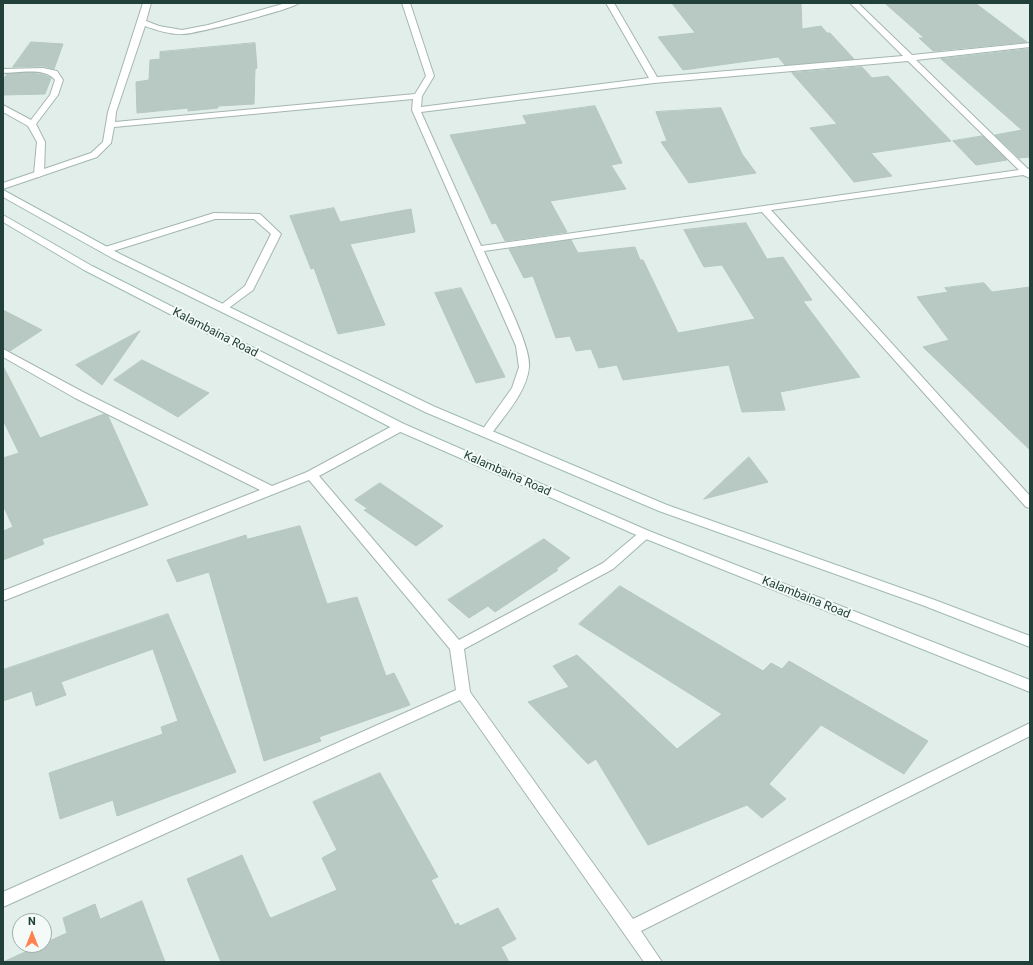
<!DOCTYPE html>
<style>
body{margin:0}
#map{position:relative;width:1033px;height:965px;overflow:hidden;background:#e2eee9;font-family:Roboto,sans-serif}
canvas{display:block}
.frame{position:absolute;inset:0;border:4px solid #204039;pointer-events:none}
.north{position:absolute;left:12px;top:913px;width:40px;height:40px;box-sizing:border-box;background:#f3faf7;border:1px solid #9fb0ab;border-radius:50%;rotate:0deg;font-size:11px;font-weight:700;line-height:16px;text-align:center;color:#204039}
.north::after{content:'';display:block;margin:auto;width:14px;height:18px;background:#ff814f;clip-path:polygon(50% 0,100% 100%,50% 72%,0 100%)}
</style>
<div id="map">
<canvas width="1033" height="965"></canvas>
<div class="frame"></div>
<div class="north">N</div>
</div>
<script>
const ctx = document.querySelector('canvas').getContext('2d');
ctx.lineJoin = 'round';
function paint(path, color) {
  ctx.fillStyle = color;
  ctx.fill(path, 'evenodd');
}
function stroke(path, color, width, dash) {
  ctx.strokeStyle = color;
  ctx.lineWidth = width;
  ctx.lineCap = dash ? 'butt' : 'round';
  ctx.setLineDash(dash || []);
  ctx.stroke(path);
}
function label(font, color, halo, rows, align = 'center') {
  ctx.font = font + ' Roboto,sans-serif';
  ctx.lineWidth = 4;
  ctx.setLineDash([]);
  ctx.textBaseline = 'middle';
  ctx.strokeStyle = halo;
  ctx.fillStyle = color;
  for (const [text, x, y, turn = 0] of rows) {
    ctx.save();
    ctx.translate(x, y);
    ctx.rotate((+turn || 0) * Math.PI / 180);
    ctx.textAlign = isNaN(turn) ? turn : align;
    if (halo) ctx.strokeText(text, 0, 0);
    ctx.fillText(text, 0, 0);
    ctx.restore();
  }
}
const building = new Path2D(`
 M672 3H801L802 29 821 26 827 33H830L854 59 785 65 778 57 683 70 658 37 695 33Z
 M885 3H975L1027 42 933 51 919 38H924Z
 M31 42 63 44 54 69 43 66 13 67Z
 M255 43 257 68 255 69 254 104 218 106V108L188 111V108L137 113 136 82 149 80 150 60 160 59V52Z
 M1030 49V157L1019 158 995 135 1022 130 941 59Z
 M862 67 872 78 888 76 951 141 871 153 892 176 854 182 810 128 837 124 792 73Z
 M31 73 44 75 51 78 45 94 3 95V80L7 74Z
 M595 106 622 163 611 165 626 189 550 201 567 232 505 241 496 223 492 224 450 135 527 124 523 116Z
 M721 108 742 154 756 173 689 183 661 142 667 141 656 112Z
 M983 136 1007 160 976 165 953 141Z
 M334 208 340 222 411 209 415 232 350 244 385 325 338 334 314 268 311 269 290 216Z
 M746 223 767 259 783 257 812 300 803 301 860 377 780 392 785 410 742 412 729 365 623 380 617 365 599 368 591 349 576 351 570 336 556 338 533 276 524 278 509 249 571 240 578 253 635 247 640 260H643L678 333 755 319 722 265 704 267 684 230Z
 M984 283 992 292 1030 287V450L923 347 949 340 917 297 948 292 945 288Z
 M461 288 505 377 476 383 435 293Z
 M3 310 42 330 10 351 3 348Z
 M140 331 102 385 76 365Z
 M142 360 209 393 178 417 114 380Z
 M3 366 40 438 104 414 108 416 148 505 42 539 44 544 3 560V531L13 527 3 505V458L19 453 3 420Z
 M749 457 768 482 704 499Z
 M380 483 443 526 416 546 364 510 368 509 355 500Z
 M300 526 327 604 357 597 386 676 394 673 410 705 319 737 321 741 264 761 209 572 177 582 167 560 246 535 247 539Z
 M544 539 570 558 556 569 558 570 495 612 488 606 469 618 448 600Z
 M620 586 763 671 771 663 782 669 789 661 928 741 904 774 821 725 769 784 786 799 762 818 747 805 648 845 596 759 588 764 528 702 569 687 553 666 577 655 677 749 722 714 579 624Z
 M168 614 236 772 117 816 113 800 60 819 49 773 163 734 161 727 178 721 153 649 61 682 66 695 36 706 32 691 3 701V670Z
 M380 773 438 877 431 880 455 925 458 923 460 926 498 908 516 939 501 947 509 962H221L187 879 242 855 269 916 271 918 337 890 322 858 337 850 313 802Z
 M142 901 165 962H3L67 933 63 918 95 904 100 919Z`);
const lane = new Path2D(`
 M43 68 57 71 63 80 58 95 36 124 45 142 44 174 39 177 34 174 37 142 28 126 3 112V105L31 120 50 95 55 80C45 67 18 73 3 73V69Z`);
const street = new Path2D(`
 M143 3H151L146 21 159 26 182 30 208 25 286 3H299C291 10 198 33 184 34 171 35 156 30 145 26L116 112 115 122 415 94 426 76 402 3H410L434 76 422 96 421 107 649 78 606 3H614L657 77 903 56 850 3H858L912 55 1030 43V47L916 60 1028 169 1030 168V178L1023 175 771 210 1030 496V508L1026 507 762 212 484 251C494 275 532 346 529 367 527 392 504 416 490 436H482L480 433 512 388 519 367 516 346 412 110 413 99 114 127 111 143 97 157 3 189V183L91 153 103 142 108 112ZM908 61 1019 170 481 246 421 112 654 83Z
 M214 213 260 214 281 234 253 290 226 310 222 311 217 308 245 286 271 234 254 219H215L110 252H102L101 250 102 248Z
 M3 349 83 392 272 486 307 472 396 424H404L406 427 404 430 319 476 459 640 603 563 641 531H649L651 534 649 537 613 569 464 649 470 692 633 919 1030 723V736L641 931 662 962H644L460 700 3 907V892L456 690 450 649 309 480 3 601V591L260 490 75 398 3 357Z`);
const secondary = new Path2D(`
 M3 190 120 254 433 406 667 505 932 599 1030 636V647L922 605 659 511 425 412 112 258 3 197Z
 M3 215 92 266 404 424 649 531 1030 680V692L641 537 396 430 84 270 3 222Z`);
const streetNames = [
 ["Kalambaina Road",215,333,27],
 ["Kalambaina Road",507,474,24],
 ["Kalambaina Road",806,598,22]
];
paint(building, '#b7c9c2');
stroke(building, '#b4c8c0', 1);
stroke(lane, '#a4b6b1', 2);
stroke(street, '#a4b6b1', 2);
stroke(secondary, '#9fbab2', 2);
paint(lane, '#fff');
paint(street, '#fff');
paint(secondary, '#fff');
label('12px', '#204039', '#f3faf7', streetNames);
</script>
